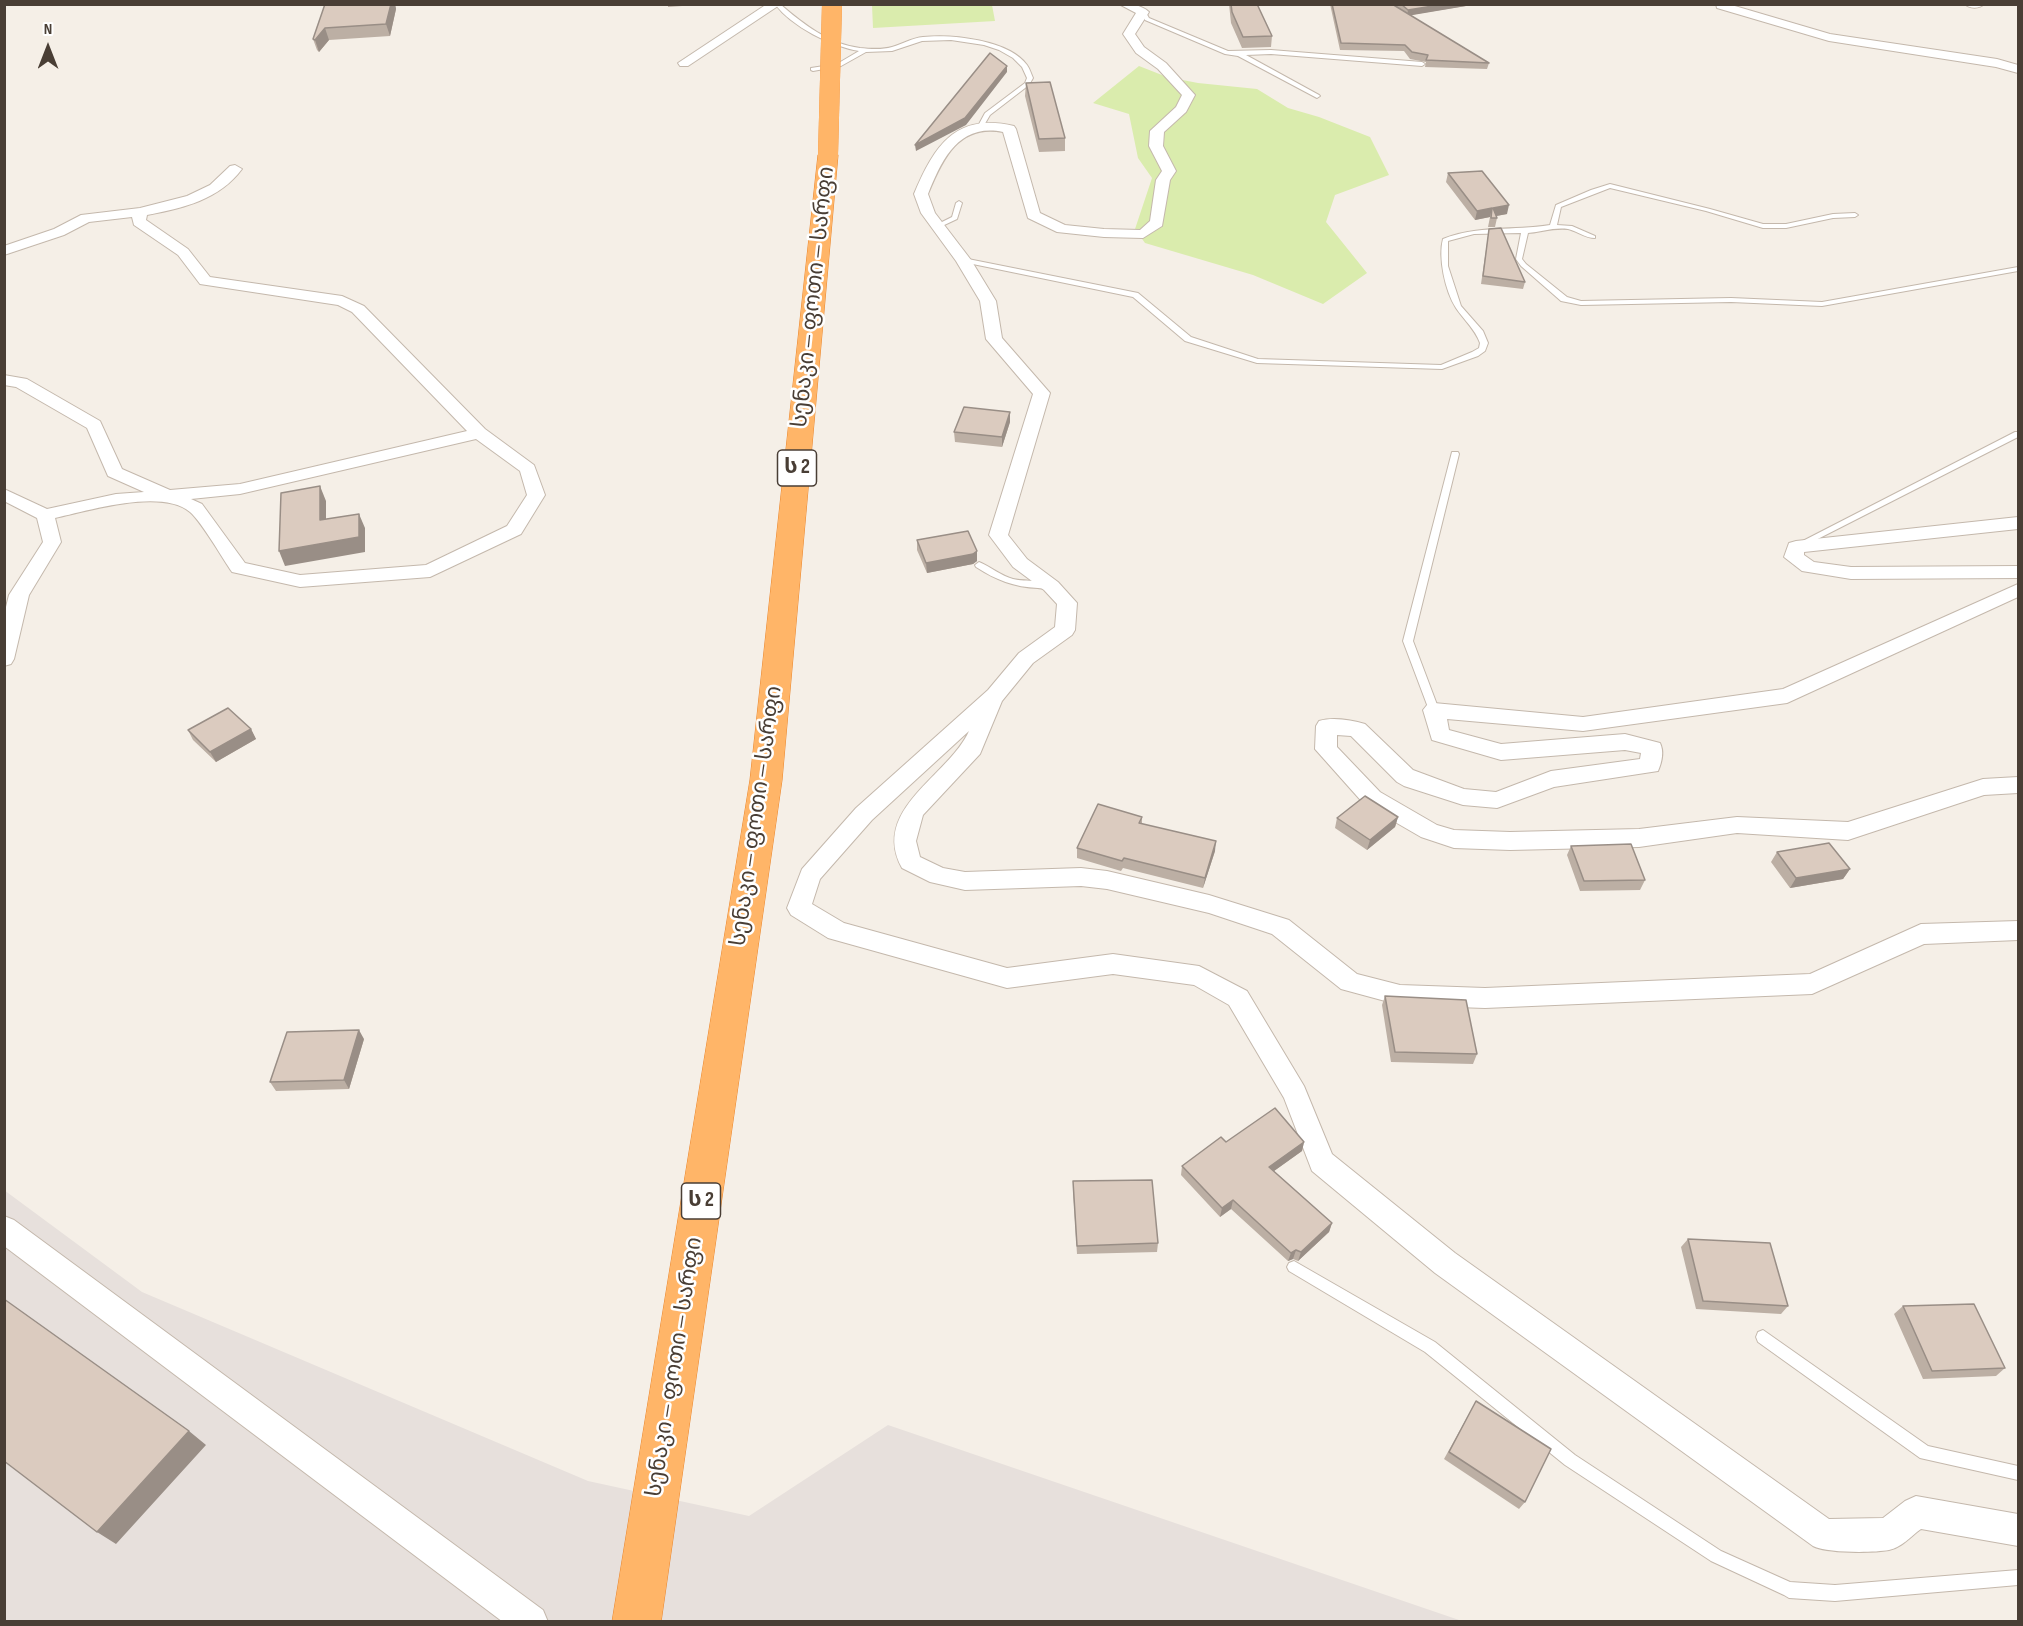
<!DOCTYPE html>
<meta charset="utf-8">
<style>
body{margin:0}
#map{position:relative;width:2023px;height:1626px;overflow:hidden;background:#f5efe7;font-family:"Sofia Sans Condensed",sans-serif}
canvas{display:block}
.frame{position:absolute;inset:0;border:6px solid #493e35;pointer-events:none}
.north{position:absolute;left:18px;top:18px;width:60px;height:60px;-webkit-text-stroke:4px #fff;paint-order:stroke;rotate:0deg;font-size:16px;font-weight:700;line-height:24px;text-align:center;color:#493e35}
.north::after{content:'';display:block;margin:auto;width:21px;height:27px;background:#493e35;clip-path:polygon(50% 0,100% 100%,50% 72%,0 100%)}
</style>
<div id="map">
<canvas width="2023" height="1626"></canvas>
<div class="frame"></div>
<div class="north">N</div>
</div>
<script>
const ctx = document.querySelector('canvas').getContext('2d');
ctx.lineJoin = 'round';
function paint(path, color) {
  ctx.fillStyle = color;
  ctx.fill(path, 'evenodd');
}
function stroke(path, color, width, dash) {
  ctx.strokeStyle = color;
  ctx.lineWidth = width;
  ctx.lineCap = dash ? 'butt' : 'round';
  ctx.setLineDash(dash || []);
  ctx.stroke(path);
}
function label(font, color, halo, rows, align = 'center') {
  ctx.font = font + ' "Sofia Sans Condensed","Noto Sans Georgian",sans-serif';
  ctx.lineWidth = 5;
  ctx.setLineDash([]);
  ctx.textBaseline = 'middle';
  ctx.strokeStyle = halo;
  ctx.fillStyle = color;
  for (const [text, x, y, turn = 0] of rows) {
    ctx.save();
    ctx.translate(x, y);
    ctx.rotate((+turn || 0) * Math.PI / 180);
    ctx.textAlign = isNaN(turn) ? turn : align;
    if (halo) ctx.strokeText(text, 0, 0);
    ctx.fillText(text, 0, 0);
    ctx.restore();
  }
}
const industrial = new Path2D(`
 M4 1190 142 1292 588 1481 749 1516 888 1425 1462 1621H5Z`);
const green = new Path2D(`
 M872 5H992L995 21 873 28Z
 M1139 66 1167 77 1198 83 1257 89 1288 108 1319 117 1370 137 1389 175 1335 195 1326 222 1367 273 1323 304 1253 275 1145 243 1135 229 1152 178 1138 158 1129 114 1093 103Z`);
const lane = new Path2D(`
 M775 4H780C803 24 829 44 860 48 870 49 882 50 892 47 903 44 912 38 923 37 952 34 1009 40 1027 65 1030 69 1031 74 1033 78L1029 85 990 115 983 127H979L978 126 985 113 1025 83 1027 78 1022 67 1013 58 999 50 984 45 951 40 922 41 892 51 866 52 841 66 813 71 811 70V68L837 64 859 51C831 46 792 27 775 4Z
 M1141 11H1145L1149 18 1228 51 1271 50 1422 62 1425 64 1422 66 1271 54 1246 55 1319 95 1320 96 1317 98 1238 56 1225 54 1145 20Z
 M1610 184 1710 209 1763 224H1786L1833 214 1855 213 1858 215 1855 217 1833 218 1786 228H1763L1706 211 1610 188 1561 207 1557 225 1572 226 1595 236V238C1585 238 1577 231 1568 229 1554 227 1541 232 1528 233L1522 259 1526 264 1567 297 1581 301 1731 298 1822 302 2018 267V271L1822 306 1731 302 1581 305 1561 301 1521 266 1516 259 1521 233 1474 234 1448 241V266L1461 306 1483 331 1488 343 1485 351 1478 356 1442 369 1257 363 1185 341 1133 297 963 262 959 260 963 258 1138 293 1191 337 1258 359 1441 365 1472 352 1479 348 1480 343C1475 329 1464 320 1456 308 1445 291 1438 257 1443 239 1477 225 1514 231 1550 225L1556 205 1591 190Z
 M959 201 962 203 957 219 940 227H936V225L952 217 956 203Z
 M2015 432H2018V437L1802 547H1796L1795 545Z
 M1452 452H1458L1459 454 1413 641 1439 710 1434 713 1429 710 1403 641Z
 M979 562C991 567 1001 576 1013 579 1026 582 1046 579 1056 586 1050 590 1045 589 1038 588 1014 587 996 580 976 567L975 565Z
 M1294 1261 1435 1342 1575 1455 1721 1551 1790 1582 1835 1585 2018 1570V1585L1835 1601 1789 1598 1784 1595 1711 1561 1565 1465 1425 1352 1289 1271 1287 1267 1289 1263Z
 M1763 1330 1928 1446 2018 1466V1480L1920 1458 1758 1342 1756 1337 1758 1332Z`);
const street = new Path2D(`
 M767 4H781L688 66H680L678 63Z
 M1119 4C1130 4 1140 4 1149 12L1135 34 1144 47 1166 63 1195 95 1186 112 1164 132 1163 146 1176 171 1170 180 1162 226 1143 238 1104 237 1057 232 1028 218 1003 132C959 123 942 159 928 194L935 213 971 260 996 301 1002 338 1050 393 1008 535 1027 559 1058 582 1077 603 1075 630 1072 635 1033 663 1002 701 980 754 923 815 916 841 920 857 943 868 965 872 1081 868 1107 871 1209 895 1289 920 1357 974 1400 985 1485 988 1810 974 1921 924 2018 921V940L1924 944 1812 994 1485 1008 1400 1005 1341 989 1272 934 1209 913 1107 889 1081 886 965 890 930 882 902 868C870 809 949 776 969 731L872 820 820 879 812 904 844 923 1007 968 1113 954 1199 966 1247 991 1304 1086 1332 1154 1455 1253 1829 1519 1883 1518 1905 1501 1916 1496 2018 1514V1546L1921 1529C1911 1536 1901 1548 1889 1550 1872 1553 1827 1553 1813 1546L1435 1273 1312 1171 1284 1098 1229 1005 1194 985 1113 974 1007 988 828 938 791 915 787 908 802 869 856 808 988 690 1019 653 1055 627 1057 604 1044 590 1013 567 989 535 1033 394 986 339 980 301 956 261 921 213 914 194C934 146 956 112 1014 126L1016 129 1040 213 1065 225 1104 229 1140 230 1150 221 1156 180 1162 171 1149 146 1150 131 1176 107 1182 95 1158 69 1136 53 1123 34 1136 13Z
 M1716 4H1728L1830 34 1997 59 2018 65V73L1996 67 1829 41 1717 8Z
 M1965 4H1984C1980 9 1969 9 1965 4Z
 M235 165 242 169C219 200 183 208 147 215L146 220 188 249 210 277 342 296 364 306 485 429 534 465 545 495 521 534 430 577 300 587 232 572C223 559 201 521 190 512 161 488 88 511 55 518L61 542 29 595 14 659 11 664 4 666V615L9 595 43 542 37 518 4 501V489L47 509 116 494 144 492 108 476 87 428 16 387 4 385V375L27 379 100 421 122 469 170 490 240 484 467 431 352 312 338 305 200 284 178 255 134 225 132 217 89 222 64 235 4 255V246L54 229 81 215 140 208 187 196 210 185 230 166ZM476 439 520 471 527 495 507 526 426 565 300 575 245 563 202 504 191 499 240 494Z
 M2018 517V529L1804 552V555L1814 562 1851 567 2018 566V578L1851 579 1802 571 1784 557 1789 543 1796 541Z
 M2018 584V597L1787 703 1583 731 1447 719 1449 730 1501 744 1625 734 1660 743C1664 751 1662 762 1658 771L1554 787 1497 808 1463 805 1404 786 1397 782 1351 736 1337 735V747L1380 792 1437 825 1454 830 1510 832 1639 829 1737 817 1848 822 1983 779 2018 777V793L1984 795 1848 840 1737 833 1639 847 1510 850 1454 848 1421 837 1364 804 1315 749 1316 726 1319 721C1333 717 1351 720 1365 724L1413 770 1464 789 1496 792 1551 771 1640 759 1641 753 1625 750 1501 760 1432 740 1423 710 1427 705 1434 703 1583 717 1783 689Z
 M4 1216 14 1220 543 1610 548 1622H503L4 1246Z`);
const highway = new Path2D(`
 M828 149 835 151 838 155 782 780 661 1622H612L750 780 818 155 821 151Z`);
const highwayBridge = new Path2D(`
 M828 155 832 4`);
const wall = new Path2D(`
 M325 4H395L396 9 390 36 329 40 319 52 317 50 313 39Z
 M668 4H710L668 7Z
 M1229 4H1257L1272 36 1271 47 1242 48 1231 23Z
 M1330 4H1392L1397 7 1394 4H1478L1410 15 1489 63 1487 69 1425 67 1426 62 1410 59 1404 51 1340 50Z
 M1026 83 1065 138V151L1039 152 1025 96Z
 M1448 173 1507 214 1496 216 1497 218 1495 227H1488L1490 217 1475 220 1446 182Z
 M1489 229 1525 282 1523 289 1481 284Z
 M1010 422 1002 447 955 442 954 432Z
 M917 540 977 561 973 564 927 573 917 550Z
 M251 729 256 739 216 762 193 740 188 730Z
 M1142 817V824L1215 851 1203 888 1123 868 1121 871 1077 858V848Z
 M1398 817 1395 827 1367 850 1335 828 1337 818Z
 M1571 846 1645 880 1640 890 1580 891 1567 855Z
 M1777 852 1850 869 1843 879 1790 888 1771 862Z
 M1385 996 1477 1054 1473 1064 1391 1062 1382 1005Z
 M364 1039 349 1089 276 1091 270 1082Z
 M1226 1142H1304L1302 1151 1274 1171 1332 1223 1329 1232 1298 1261 1293 1259 1288 1261 1231 1209 1220 1217 1181 1175 1182 1166Z
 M1073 1181 1158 1243 1157 1252 1077 1254 1073 1190Z
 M1688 1239 1788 1306 1781 1314 1696 1309 1681 1247Z
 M1903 1306 2005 1368 1996 1376 1923 1379 1894 1314Z
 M1476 1401 1525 1502 1519 1509 1444 1459Z`);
const shadedWall = new Path2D(`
 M391 4H395L396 9 390 36 386 24Z
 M1445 4H1478L1407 16 1408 10Z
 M325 28 329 40 319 52 315 40Z
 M1007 66V72L966 125 916 151 915 145Z
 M1509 205 1507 214 1491 217 1493 208Z
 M1492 208 1490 217 1475 220 1477 211Z
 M1010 412V422L1002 447V437Z
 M320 486 326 501V535L320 520Z
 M359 514 365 528V552L285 566 279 551Z
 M977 551V561L973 564 927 573 926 563Z
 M251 729 256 739 216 762 210 752Z
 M1398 817 1395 827 1367 850 1370 840Z
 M1216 841 1215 851 1203 888 1205 878Z
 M1850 869 1843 879 1790 888 1796 878Z
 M359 1030 364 1039 349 1089 344 1080Z
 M1304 1142 1302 1151 1267 1176 1269 1167Z
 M1233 1200 1231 1209 1220 1217 1222 1208Z
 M1332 1223 1329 1232 1298 1261 1301 1252Z
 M1296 1250 1293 1259 1288 1261 1291 1253Z
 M189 1431 206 1445 116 1544 97 1532Z`);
const building = new Path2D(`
 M325 4H391L386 24 325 28 315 40 313 39Z
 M1231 4H1257L1272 36 1243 37 1232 12Z
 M1332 4H1392L1489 63 1426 60 1428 55 1412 52 1405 45 1341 43Z
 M1401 4H1445L1408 10Z
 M990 53 1007 66 965 118 915 145Z
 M1050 82 1065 138 1039 139 1026 83Z
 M1482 171 1509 205 1493 208 1497 218H1491L1492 208 1477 211 1448 173Z
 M1501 228 1525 282 1483 276 1489 229Z
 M964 407 1010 412 1002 437 954 432Z
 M320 486V520L359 514V537L279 551 281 493Z
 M968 531 977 551 973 554 926 563 917 540Z
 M228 708 251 729 210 752 188 730Z
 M1365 796 1398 817 1370 840 1337 818Z
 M1098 804 1142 817 1139 823 1216 841 1205 878 1124 858 1122 861 1077 848Z
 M1829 843 1850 869 1796 878 1777 852Z
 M1631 844 1645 880 1584 881 1571 846Z
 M1385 996 1466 1000 1477 1054 1395 1052Z
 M359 1030 344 1080 270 1082 287 1032Z
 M1275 1108 1304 1142 1269 1167 1332 1223 1301 1252 1296 1250 1291 1253 1233 1200 1222 1208 1182 1166 1221 1137 1226 1142Z
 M1152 1180 1158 1243 1077 1246 1073 1181Z
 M1688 1239 1770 1243 1788 1306 1703 1301Z
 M4 1299 189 1431 97 1532 4 1461Z
 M1974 1304 2005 1368 1932 1371 1903 1306Z
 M1476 1401 1551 1449 1525 1502 1449 1452Z`);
const shields = [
 [797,468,39],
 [701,1201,39]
];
const shieldNames = [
 ["ს 2",797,468],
 ["ს 2",701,1201]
];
const streetNames = [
 ["სენაკი — ფოთი — სარფი",814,297,-84],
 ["სენაკი — ფოთი — სარფი",757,816,-82],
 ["სენაკი — ფოთი — სარფი",675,1367,-81]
];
paint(industrial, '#e7e0dc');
paint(green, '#daecad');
stroke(lane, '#c4b8ac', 2);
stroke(street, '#c4b8ac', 2);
stroke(highway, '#ea862c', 1);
paint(lane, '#fff');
paint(street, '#fff');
paint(highway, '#ffb568');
stroke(highwayBridge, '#ea862c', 20, []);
stroke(highwayBridge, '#ffb568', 20);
paint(wall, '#bcafa4');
paint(shadedWall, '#998e86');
paint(building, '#dbcbbf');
stroke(building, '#998e86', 1.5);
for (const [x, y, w] of shields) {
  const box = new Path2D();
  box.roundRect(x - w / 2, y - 18, w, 36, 4.5);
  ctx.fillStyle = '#fff';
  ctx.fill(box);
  stroke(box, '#493e35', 1.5);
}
label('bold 21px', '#493e35', null, shieldNames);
label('22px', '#493e35', '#fff', streetNames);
</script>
